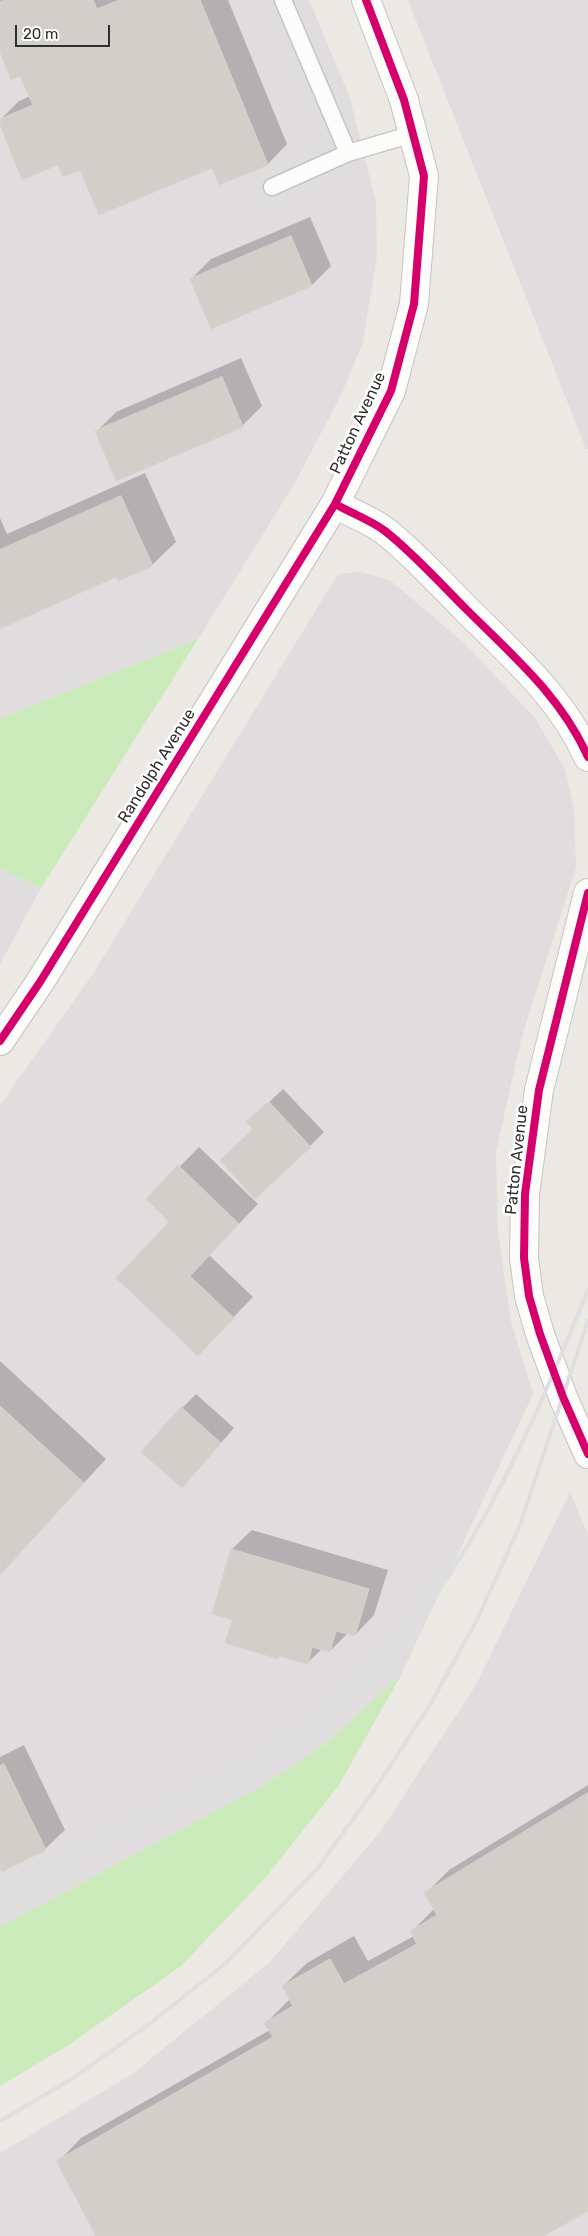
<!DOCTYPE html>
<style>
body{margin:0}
#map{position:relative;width:588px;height:2236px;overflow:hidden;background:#ece8e3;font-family:Rubik,sans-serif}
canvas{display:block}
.scale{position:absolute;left:15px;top:25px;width:95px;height:22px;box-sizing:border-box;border:2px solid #2e2e2e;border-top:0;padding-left:6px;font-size:15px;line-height:18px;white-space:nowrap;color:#2e2e2e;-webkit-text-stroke:4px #fff;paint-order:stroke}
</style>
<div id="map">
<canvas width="588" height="2236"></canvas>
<div class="scale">20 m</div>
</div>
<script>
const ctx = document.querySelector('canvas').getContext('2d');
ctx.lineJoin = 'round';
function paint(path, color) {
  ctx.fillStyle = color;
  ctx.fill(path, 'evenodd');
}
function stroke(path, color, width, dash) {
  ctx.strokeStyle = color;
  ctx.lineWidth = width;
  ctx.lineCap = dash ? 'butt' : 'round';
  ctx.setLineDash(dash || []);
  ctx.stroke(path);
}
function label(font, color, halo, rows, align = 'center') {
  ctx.font = font + ' Rubik,sans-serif';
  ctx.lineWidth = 5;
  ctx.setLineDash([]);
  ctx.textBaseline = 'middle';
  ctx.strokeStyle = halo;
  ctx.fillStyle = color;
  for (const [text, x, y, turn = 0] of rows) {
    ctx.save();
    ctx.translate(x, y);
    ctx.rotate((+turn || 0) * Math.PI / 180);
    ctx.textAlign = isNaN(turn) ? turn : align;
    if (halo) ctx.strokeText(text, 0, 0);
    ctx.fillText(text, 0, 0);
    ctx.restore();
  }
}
const industrial = new Path2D(`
 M0 0H309L350 98 376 202 377 257 363 342 342 393 296 481 198 639 0 719Z
 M408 0H588V449H586Z
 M361 572 391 581 464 643 535 718 565 769 574 809 576 867 522 1036 496 1152 498 1231 511 1322 533 1394 401 1675 328 1742 264 1785 0 1927V1105L93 974 338 574Z
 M0 869 41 888 0 964Z
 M570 1492 588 1534V2236H0V2153L132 2074 270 1962 380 1832 476 1685Z`);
const green = new Path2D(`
 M198 639 41 888 0 869V719Z
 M401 1675 339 1785 266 1877 181 1966 67 2046 0 2086V1927L264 1785 328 1742Z`);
const shadow = new Path2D(`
 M0 0H228L287 144 268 164 220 184 213 167 81 169 59 164 0 122V120L19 101 30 96 21 74 0 49Z
 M310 217 331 266 312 285 212 328 191 279 211 259Z
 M241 358 262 406 242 426 96 432 116 412Z
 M145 473 176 542 152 565 117 576 0 627V518L7 534Z
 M283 1089 324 1132 310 1146 254 1129 248 1122Z
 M199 1147 258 1204 209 1255 253 1297 198 1354 171 1222 148 1199Z
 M0 1361 106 1459 0 1574Z
 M196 1394 234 1428 196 1472 182 1408Z
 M252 1530 388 1570 374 1615 355 1635 348 1633 330 1651 322 1649 307 1663 280 1655 278 1658 234 1619 232 1549Z
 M24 1745 65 1830 45 1849 0 1865V1757Z
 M588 1785V2210L542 2236H98L58 2162 81 2138 270 2030 266 2023 290 1999 283 1986 307 1963 354 1936 368 1961 414 1936 411 1932 435 1908 426 1893 449 1870Z`);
const building = new Path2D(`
 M6 0H93L97 9 120 0H200L268 165 219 185 212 168 99 215 80 170 63 177 58 165 22 180 0 125V119L33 105 20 76 11 80 0 52V2Z
 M291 236 312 286 211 329 190 279Z
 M222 377 243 427 116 481 95 431Z
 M121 496 153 566 118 581 116 577 0 629V550Z
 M269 1102 311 1147 255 1199 220 1160 253 1129 246 1122Z
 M178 1165 239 1224 190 1276 234 1318 198 1356 116 1278 169 1222 146 1199Z
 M0 1406 84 1483 0 1575Z
 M181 1407 221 1443 182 1488 141 1452Z
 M231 1549 369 1589 355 1636 336 1631 330 1652 312 1647 308 1664 279 1656 278 1659 225 1643 232 1620 212 1614Z
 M4 1764 46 1850 2 1872 0 1868V1766Z
 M588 1793V2211L544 2236H96L56 2161 273 2037 264 2023 293 2006 282 1986 330 1959 344 1984 417 1944 410 1931 437 1915 424 1893Z`);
const lane = new Path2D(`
 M283 0 348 153
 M272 187 348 153 413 134`);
const secondary = new Path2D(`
 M335 504C351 513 371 520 385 531 413 553 440 583 465 608 512 655 561 696 588 757
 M588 893 539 1090 525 1194 524 1258 529 1296 540 1334 563 1397 588 1454
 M0 1041 40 982 335 504 391 391 414 304 424 176 404 100 366 0`);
const rail = new Path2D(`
 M0 1896C63 1864 125 1830 188 1798 211 1787 239 1779 260 1764 300 1737 350 1698 382 1662 479 1556 534 1421 588 1290
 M0 2121 72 2079 152 2022 226 1963 317 1869 375 1789 430 1705 478 1618 520 1525 588 1321`);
const cycleway = new Path2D(`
 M335 504C351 513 371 520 385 531 413 553 440 583 465 608 512 655 561 696 588 757
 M588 893 539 1090 525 1194 524 1258 529 1296 540 1334 563 1397 588 1454
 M0 1041 40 982 335 504 391 391 414 304 424 176 404 100 366 0`);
const streetNames = [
 ["Patton Avenue",358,423,-65],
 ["Randolph Avenue",157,766,-58],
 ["Patton Avenue",517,1160,-84]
];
paint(industrial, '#e0dddf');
paint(green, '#cbeab9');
paint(shadow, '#0003');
paint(building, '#d2cfcb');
stroke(building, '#d7d4cf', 1);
stroke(lane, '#c5c4c4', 19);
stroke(secondary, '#c5c4c4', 30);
stroke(lane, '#fcfcfb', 16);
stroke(secondary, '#fcfcfb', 28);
stroke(rail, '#dedfe0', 4);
stroke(cycleway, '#d6006c', 8);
label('16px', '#2e2e2e', '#fff', streetNames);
</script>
